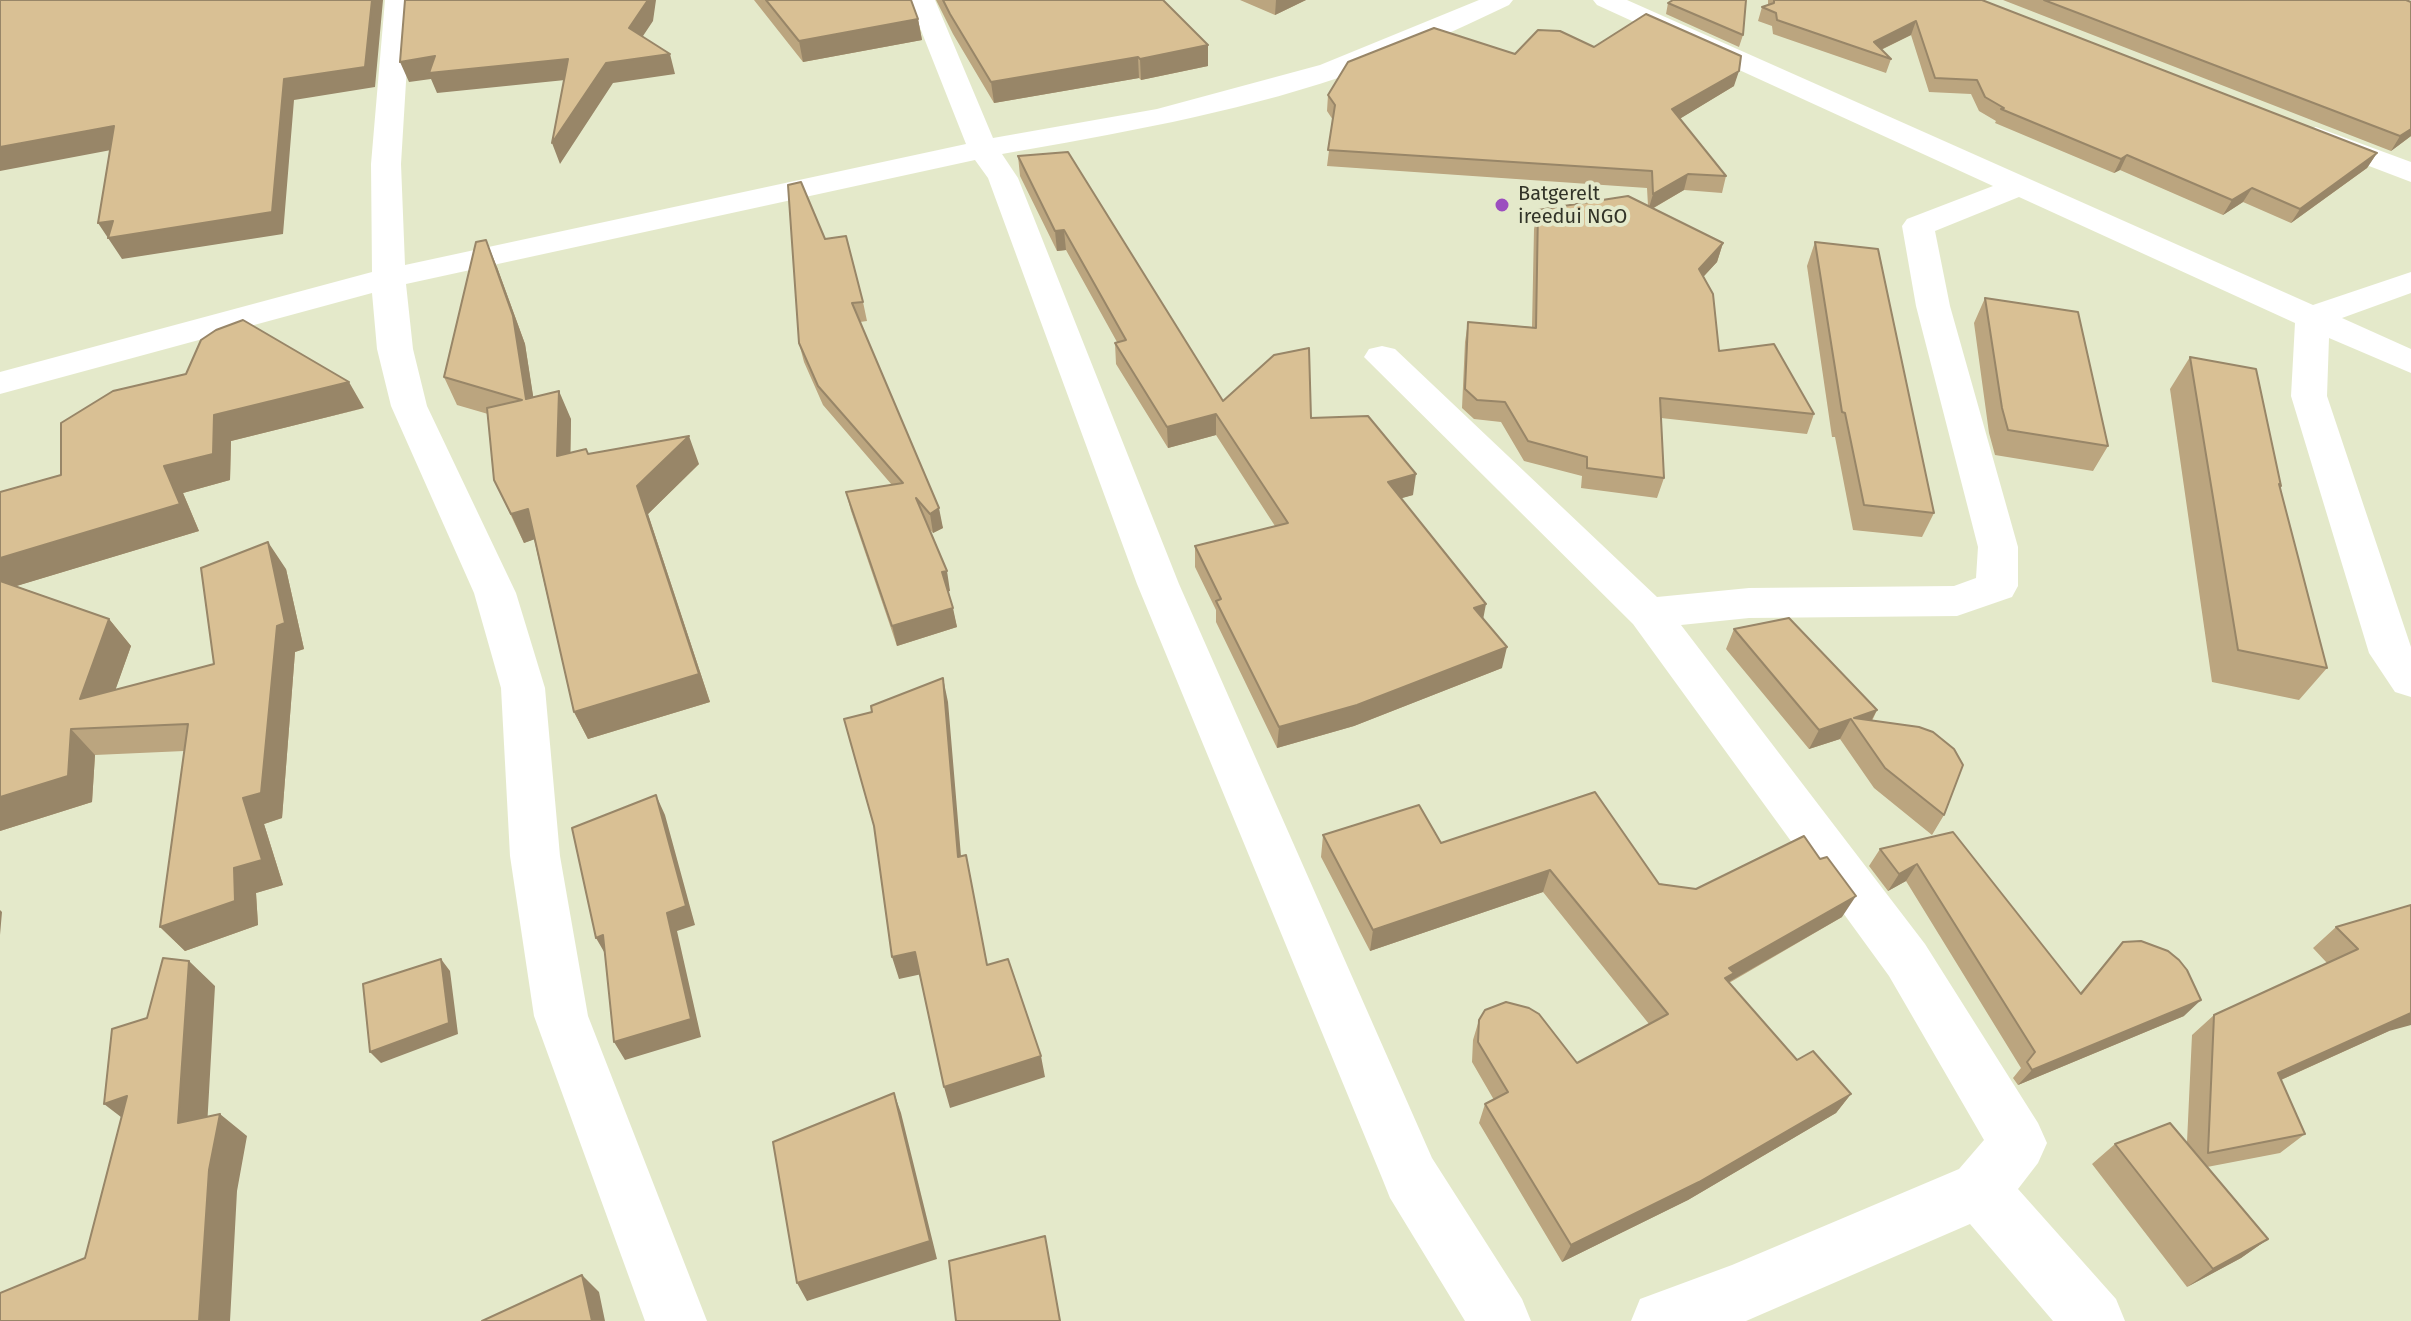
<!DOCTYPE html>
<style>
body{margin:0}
canvas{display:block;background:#e4e9ca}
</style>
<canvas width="2411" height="1321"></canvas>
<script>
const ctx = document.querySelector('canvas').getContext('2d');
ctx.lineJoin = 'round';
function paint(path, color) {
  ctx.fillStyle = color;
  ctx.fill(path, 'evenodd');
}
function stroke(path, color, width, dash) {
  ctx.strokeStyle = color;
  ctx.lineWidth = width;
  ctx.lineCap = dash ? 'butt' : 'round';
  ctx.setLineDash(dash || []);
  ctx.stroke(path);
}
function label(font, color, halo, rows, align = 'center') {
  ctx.font = font + ' "Fira Sans",sans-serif';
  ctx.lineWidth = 8;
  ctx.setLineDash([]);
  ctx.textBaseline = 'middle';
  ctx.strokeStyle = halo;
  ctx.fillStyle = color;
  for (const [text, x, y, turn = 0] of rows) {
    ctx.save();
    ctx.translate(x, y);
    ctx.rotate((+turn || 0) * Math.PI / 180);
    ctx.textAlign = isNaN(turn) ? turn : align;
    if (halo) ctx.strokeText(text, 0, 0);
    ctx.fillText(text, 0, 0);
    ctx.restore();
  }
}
const street = new Path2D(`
 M385 0H411L401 164 405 265 966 144 909 0H935L993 138 1157 109 1320 65 1479 0H1513L1509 5C1454 31 1398 57 1341 77 1231 114 1115 134 1002 154L1018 178 1179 584 1432 1158 1522 1299 1531 1321H1465L1390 1198 1382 1178 1137 584 988 178 975 160 406 284 413 349 427 406 516 593 545 688 560 856 588 1016 707 1321H645L534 1016 510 856 501 688 474 593 391 406 377 349 372 293 0 394V372L372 272 371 164Z
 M1593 0H1627L2313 305 2411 272V293L2342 318 2411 349V373L2329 338 2327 396 2411 647V697L2395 692 2369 653 2291 396 2295 323 2019 197 1935 231 1950 306 2018 547V586L2012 597 1957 616 1749 618 1681 625 1925 944 2038 1123 2047 1143 2038 1163 2018 1189 2116 1299 2125 1321H2053L1970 1224 1746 1321H1631L1640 1299 1732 1265 1959 1169 1984 1140 1889 976 1633 624 1364 357 1369 349 1382 346 1395 349 1657 597 1749 588 1954 586 1976 578 1978 547 1916 306 1902 226 1907 219 1993 186 1597 5Z
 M2316 127 2411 162V182L2306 142 2301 136 2306 130Z`);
const wall = new Path2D(`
 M754 0H911L918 19 922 40 803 62Z
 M936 0H1163L1208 66 1141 80 1139 78 994 103 953 34Z
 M1240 0H1306L1275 15Z
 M1768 0H1982L2377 153 2367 168 2291 223 2243 202 2223 215 2120 170 2114 173 1995 123 1996 121 1979 111 1971 94 1929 92 1911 35 1881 50 1891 59 1886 73 1773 34 1772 26 1758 21 1762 7 1768 5Z
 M2003 0H2406L2411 136 2391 151Z
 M1668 3 1743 35 1739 47 1666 14Z
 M1594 47 1734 86 1679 119 1726 176 1722 193 1684 190 1652 209 1723 243 1717 262 1703 277 1719 351 1814 414 1807 434 1661 418 1664 478 1657 498 1581 488 1582 476 1524 461 1501 422 1474 419 1462 408 1465 342 1468 322 1532 327 1534 229 1538 210 1648 206 1647 188 1327 166 1333 120 1327 111 1328 95Z
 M1018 156 1223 401 1311 418 1413 495 1401 498 1483 619 1502 668 1354 726 1277 748 1216 622V610L1195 567V546L1275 526 1216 435 1168 448 1116 364 1115 343 1117 342 1066 250 1057 251 1020 176Z
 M825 239 863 302 867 321 860 322 943 528 933 533 928 527 950 591H948L957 627 897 646 851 511 846 492 892 485 823 405 804 362 799 343Z
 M1815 242 1934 513 1922 537 1853 530 1835 437H1832L1807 266Z
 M497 267 525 344 533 397 571 419 570 453 699 464 648 514 710 702 588 739 574 712 534 539 524 543 494 480 488 414 457 405 444 377Z
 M1985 298 2108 446 2093 471 1995 455 1989 433 1974 323Z
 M2190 357 2281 486 2280 488 2327 668 2299 700 2212 682 2170 389Z
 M364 408 231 441 230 480 183 493 199 531 16 586 109 619 131 646 115 690 214 664 286 569 304 649 295 652 282 818 264 824 283 885 256 893 258 925 185 951 160 927 184 751 95 755 92 802 0 831V492Z
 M1734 629 1877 710 1872 721 1944 815 1932 835 1874 788 1840 739 1809 749 1726 649Z
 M1953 832 2080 993 2123 942 2184 1016 2018 1085 2013 1078 2021 1068 1906 881 1888 891 1869 866 1880 849Z
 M1323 835 1441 843 1842 917 1729 983 1797 1060 1851 1094 1836 1113 1688 1200 1562 1262 1479 1123 1485 1104 1494 1100 1472 1062 1473 1040 1479 1020 1577 1063 1649 1024 1543 892 1370 951 1321 857Z
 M2411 905 2389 1031 2281 1080 2305 1134 2280 1153 2207 1167 2268 1239 2241 1258 2187 1287 2092 1164 2115 1144 2187 1142 2192 1035 2214 1015 2327 963 2313 948 2336 927Z`);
const shadedWall = new Path2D(`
 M372 0H383L375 87 294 100 283 234 122 259 98 223 284 79Z
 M648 0H656L653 21 635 48 629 28Z
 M1276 0H1306L1275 15Z
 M918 19 922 40 803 62 799 41Z
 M1916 21 1911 35 1874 53V42Z
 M1208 45V66L1141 80 1140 59Z
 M670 54 675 74 613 83 560 164 552 143 606 63Z
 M435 56 568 59 575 79 437 93 431 79 409 82 400 62Z
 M1138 57 1139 78 994 103 991 82Z
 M1739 71 1734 86 1668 126 1672 109Z
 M114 126 127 147 0 171V147Z
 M2411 129V136L2391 151 2400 136Z
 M2377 153 2367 168 2291 223 2300 209Z
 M2127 155 2120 170 2114 173 2121 159Z
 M1688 174 1684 190 1648 211 1653 194Z
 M2252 188 2243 202 2223 215 2232 200Z
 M1064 230 1066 250 1057 251 1055 231Z
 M486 240 497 267 525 344 538 427 526 399Z
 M1723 243 1717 262 1693 288 1699 269Z
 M349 382 364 408 231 441 230 480 183 493 199 531 0 591V558L164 466 214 415Z
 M559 391 571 419 570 485 557 456Z
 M1216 414V435L1168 448 1167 427Z
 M689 436 699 464 648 514 710 702 588 739 574 712 637 486Z
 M1416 474 1413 495 1385 503 1388 482Z
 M939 508 943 528 933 533 930 514Z
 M528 509 541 537 524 543 511 514Z
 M268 542 286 569 304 649 295 652 282 818 264 824 283 885 256 893 258 925 185 951 160 927 234 868 243 798Z
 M947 571 950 591 946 592 942 572Z
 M1486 604 1482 625 1474 608Z
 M953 608 957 627 897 646 892 626Z
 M109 619 131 646 103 725 80 699Z
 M1507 647 1502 668 1354 726 1277 748 1279 727Z
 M943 678 948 702 963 880 958 857Z
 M1877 710 1866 730 1854 718Z
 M1851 719 1840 739 1809 749 1819 730Z
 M71 729 95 755 92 802 0 831V797Z
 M656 795 665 815 695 925 677 931 701 1037 625 1060 614 1042 667 913Z
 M1917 864 1906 881 1888 891 1899 874Z
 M1550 870 1543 892 1370 951 1373 930Z
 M1856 896 1842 917 1720 987 1729 968Z
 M0 910 2 912 0 935Z
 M603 935 607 957 596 938Z
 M915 952 922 974 899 979 892 957Z
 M441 959 450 971 458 1034 381 1063 370 1052Z
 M189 961 215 986 206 1145 178 1123Z
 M2201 1000 2184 1016 2018 1085 2032 1070Z
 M2411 1013V1025L2389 1031 2254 1092 2278 1073Z
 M1041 1056 1045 1077 950 1108 944 1087Z
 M894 1093 901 1113 937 1259 807 1301 797 1283Z
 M1851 1094 1836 1113 1688 1200 1562 1262 1571 1245Z
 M127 1096 134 1127 104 1104Z
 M220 1114 247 1136 237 1191 230 1321H199L209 1170Z
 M2268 1239 2241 1258 2187 1287 2213 1269Z
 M582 1275 599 1292 605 1321H592Z`);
const building = new Path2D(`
 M0 0H372L365 67 284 79 272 212 108 238 113 221 98 223 114 126 0 147Z
 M405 0H648L629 28 670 54 606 63 552 143 568 59 429 73 435 56 400 62Z
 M766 0H911L918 19 799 41Z
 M943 0H1163L1208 45 1140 59 1138 57 991 82 950 14Z
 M1673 0H1746L1743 35 1668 3Z
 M1774 0H1982L2377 153 2300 209 2252 188 2232 200 2127 155 2121 159 2001 109 2004 108 1985 97 1977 80 1935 78 1916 21 1874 42 1891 59 1777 20 1776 13 1762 7 1774 3Z
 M2044 0H2406L2411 2V129L2400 136Z
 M1646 14 1741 56 1739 71 1672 109 1726 176 1688 174 1653 194 1652 171 1328 150 1335 105 1328 95 1348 62 1434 28 1515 54 1538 30 1560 31 1594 47Z
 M1068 152 1223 401 1274 355 1309 348 1311 418 1368 416 1416 474 1388 482 1486 604 1474 608 1507 647 1357 705 1279 727 1216 601 1221 599 1195 546 1288 523 1216 414 1167 427 1115 343 1126 340 1064 230 1055 231 1018 156Z
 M801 182 825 239 846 236 863 302 852 303 939 508 930 514 916 498 947 571 942 572 953 608 892 626 846 492 903 483 818 386 799 343 788 185Z
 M1628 196 1723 243 1699 269 1713 294 1719 351 1774 344 1814 414 1660 398 1664 478 1587 468V457L1528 441 1505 402 1477 400 1465 389 1468 322 1536 328 1538 210Z
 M486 240 513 316 526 399 559 391 557 456 586 449 588 454 689 436 637 486 699 674 574 712 528 509 511 514 494 480 487 408 522 400 444 377 476 242Z
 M1815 242 1878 249 1934 513 1864 505 1845 413 1842 412Z
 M1985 298 2078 312 2108 446 2008 430 2002 408Z
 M243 320 349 382 214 415 213 454 164 466 180 504 0 558V492L61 475V423L113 391 186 374 201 340 216 330Z
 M2190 357 2256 369 2281 486 2279 484 2327 668 2238 650Z
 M268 542 285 623 277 626 261 793 243 798 262 860 234 868 235 901 160 927 188 724 71 729 68 776 0 797V581L109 619 80 699 214 664 201 568Z
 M1789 618 1877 710 1854 718 1919 727 1933 732 1954 749 1963 765 1944 815 1885 768 1851 719 1819 730 1734 629Z
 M943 678 958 857 966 855 987 965 1008 959 1041 1056 944 1087 915 952 892 957 874 826 844 719 872 712 871 706Z
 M1595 792 1659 884 1696 889 1804 836 1820 859 1827 857 1856 896 1729 968 1734 973 1725 978 1797 1060 1813 1051 1851 1094 1699 1182 1571 1245 1485 1104 1508 1092 1478 1042 1479 1020 1485 1010 1506 1002 1529 1008 1539 1014 1577 1063 1668 1014 1550 870 1373 930 1323 835 1419 805 1441 843Z
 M656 795 686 906 667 913 691 1019 614 1042 603 935 596 938 572 828Z
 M1953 832 2081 994 2123 942 2141 941 2168 951 2179 960 2187 970 2201 1000 2032 1070 2027 1062 2035 1052 1917 864 1899 874 1880 849Z
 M2411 905V1013L2278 1073 2305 1134 2208 1153 2214 1015 2358 949 2336 927Z
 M163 958 189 961 178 1123 220 1114 209 1170 199 1321H0V1293L85 1258 127 1096 104 1104 112 1029 147 1018Z
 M441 959 449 1023 370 1052 363 984Z
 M894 1093 930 1241 797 1283 773 1142Z
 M2170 1123 2268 1239 2213 1269 2115 1144Z
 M1045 1236 1060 1321H956L949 1261Z
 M582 1275 592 1321H482Z`);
const markers = [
 [1502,205,8,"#9c4ebf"]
];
const farPoinames = [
 ["Batgerelt",1518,194],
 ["ireedui NGO",1518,217]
];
paint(street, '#fff');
paint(wall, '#bba57f');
paint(shadedWall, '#988668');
paint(building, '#d9c094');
stroke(building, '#988668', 2);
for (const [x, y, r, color] of markers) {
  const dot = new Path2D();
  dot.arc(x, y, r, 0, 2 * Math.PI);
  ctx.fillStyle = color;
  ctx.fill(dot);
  stroke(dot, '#e4e9ca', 3);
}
label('20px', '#323428', '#e4e9ca', farPoinames, 'left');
</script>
